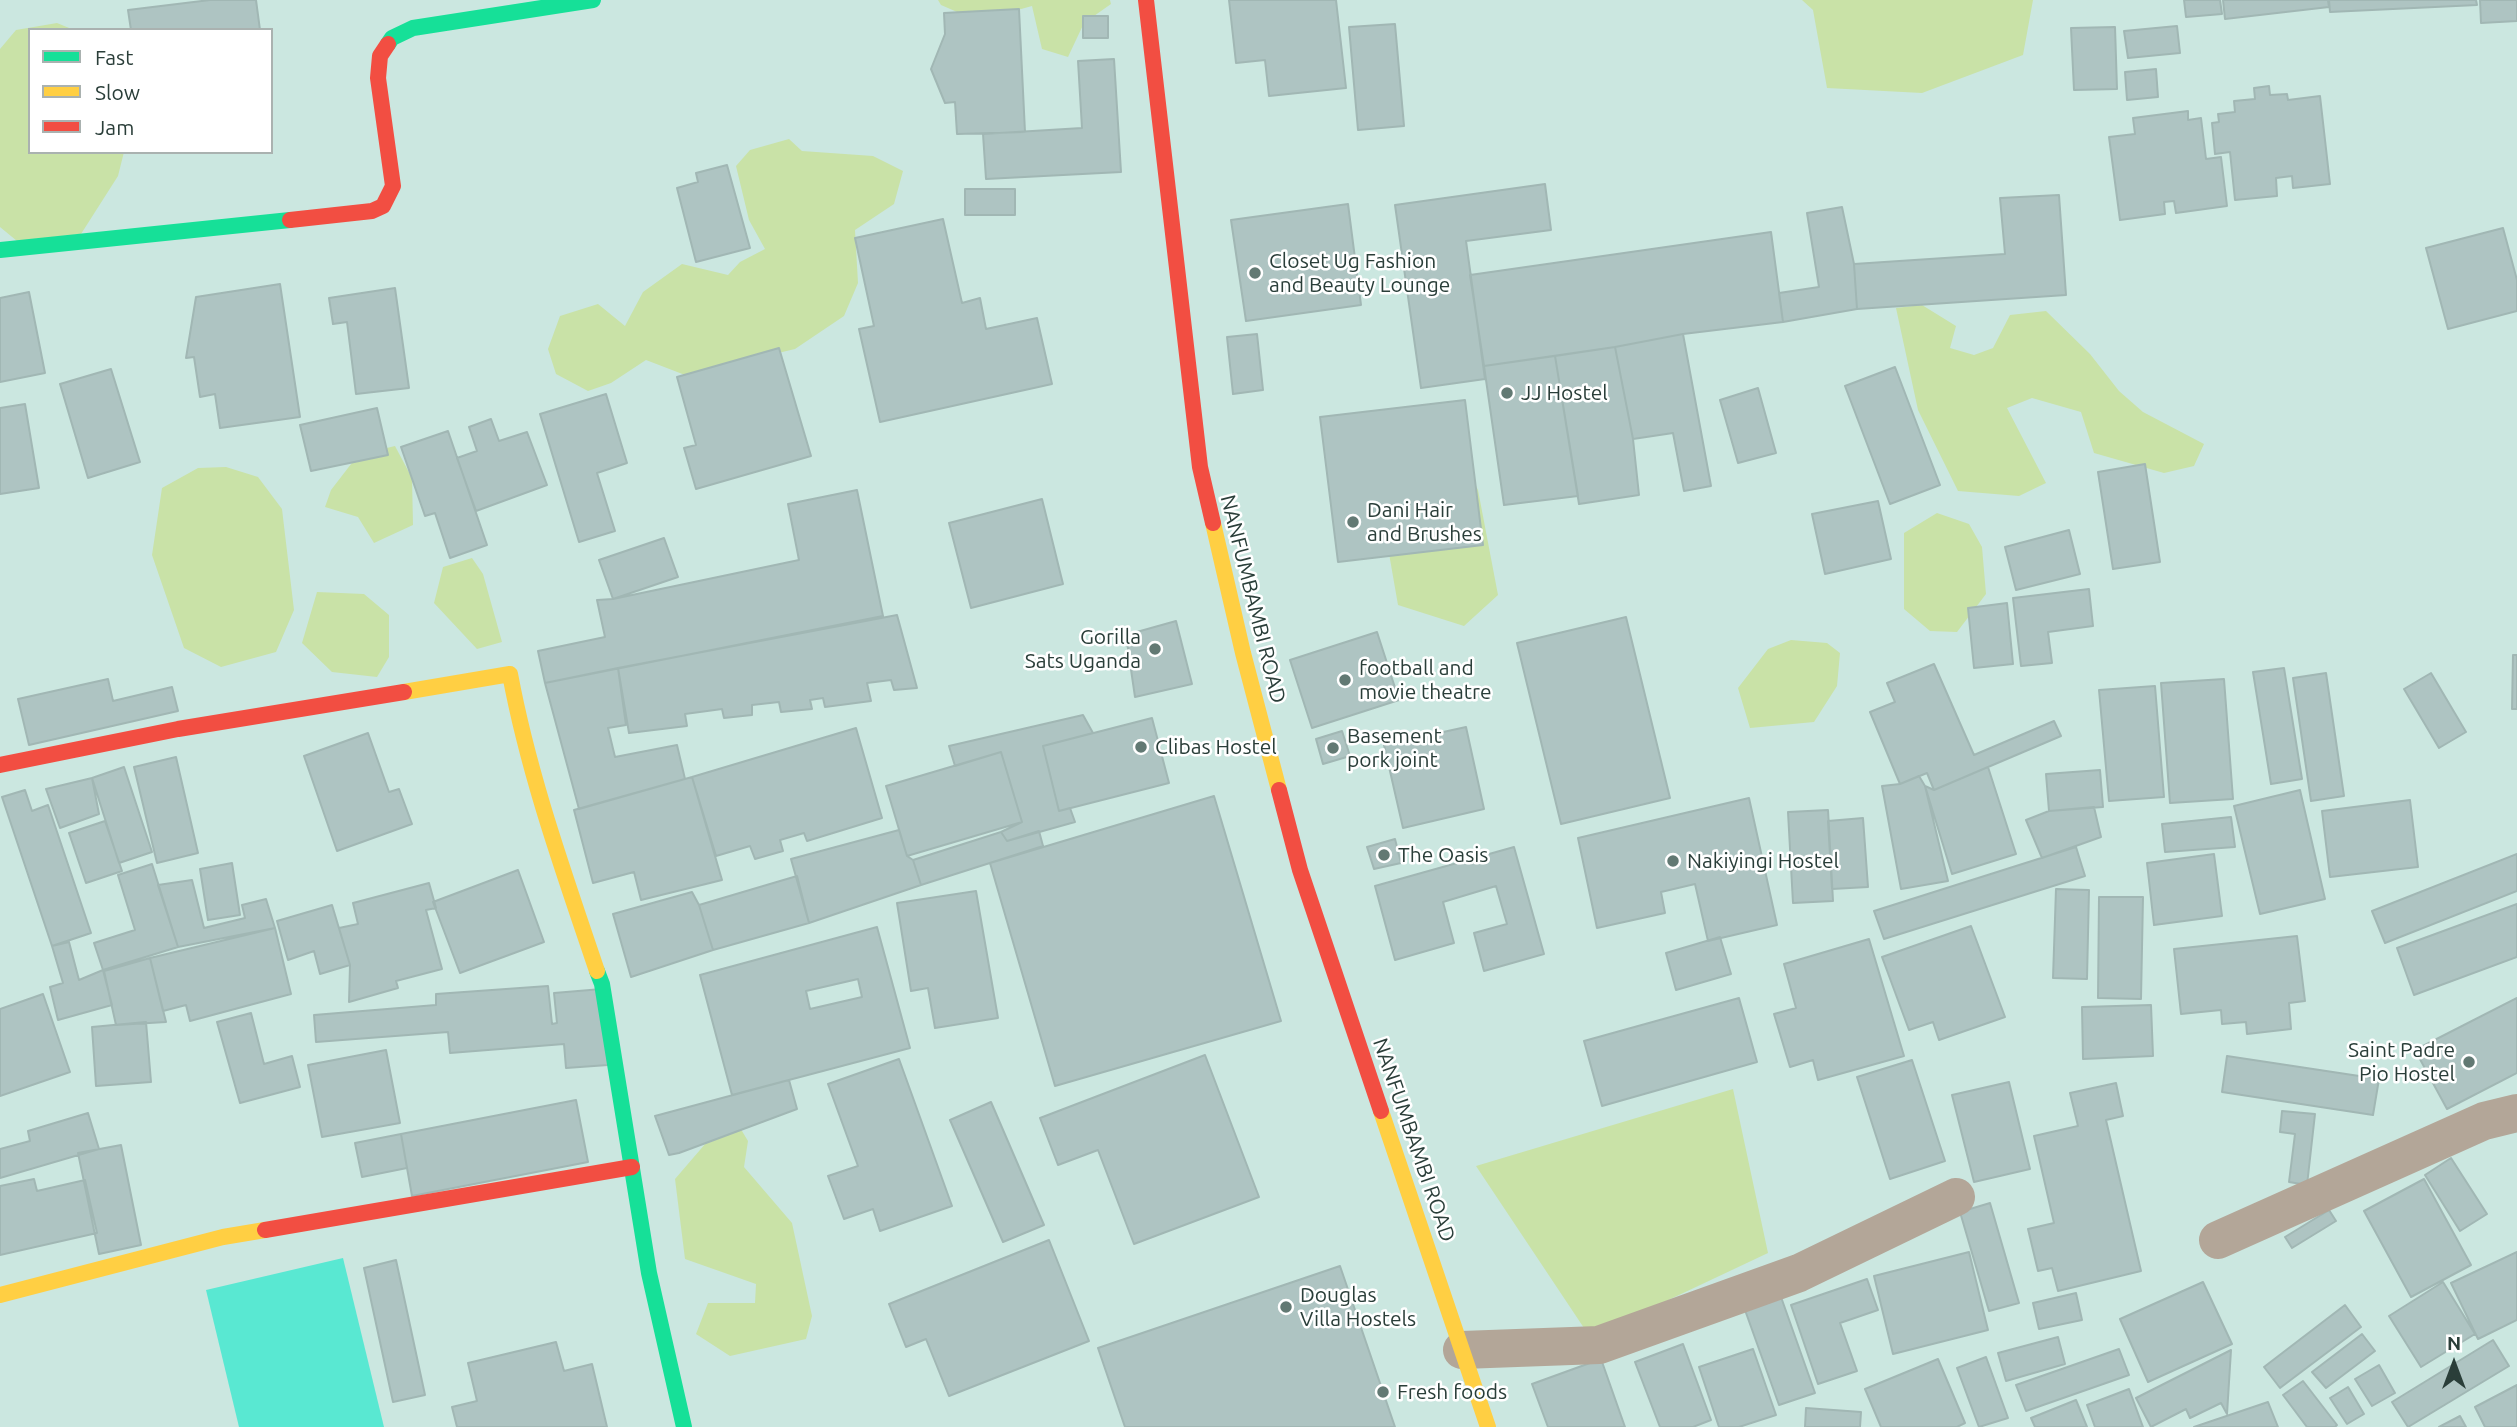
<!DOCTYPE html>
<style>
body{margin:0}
#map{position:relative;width:2517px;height:1427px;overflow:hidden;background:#cbe7e0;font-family:Ubuntu,sans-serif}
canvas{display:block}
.legend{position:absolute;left:28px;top:28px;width:245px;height:126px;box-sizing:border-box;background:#fff;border:2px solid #aab2b0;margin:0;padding:9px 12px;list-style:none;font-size:21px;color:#2a3e39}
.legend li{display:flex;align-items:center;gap:14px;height:35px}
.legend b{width:35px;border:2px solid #aab2b0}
.north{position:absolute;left:2419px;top:1329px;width:70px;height:70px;-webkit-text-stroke:5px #fff;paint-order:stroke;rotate:0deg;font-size:19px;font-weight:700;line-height:28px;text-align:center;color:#2a3e39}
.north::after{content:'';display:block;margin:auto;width:24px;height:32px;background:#2a3e39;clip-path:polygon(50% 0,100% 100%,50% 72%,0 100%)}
</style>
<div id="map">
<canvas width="2517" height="1427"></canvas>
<ul class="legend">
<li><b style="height:9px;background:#16e098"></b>Fast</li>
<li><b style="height:9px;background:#ffcf43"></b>Slow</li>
<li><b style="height:9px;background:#f24e42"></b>Jam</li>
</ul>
<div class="north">N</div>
</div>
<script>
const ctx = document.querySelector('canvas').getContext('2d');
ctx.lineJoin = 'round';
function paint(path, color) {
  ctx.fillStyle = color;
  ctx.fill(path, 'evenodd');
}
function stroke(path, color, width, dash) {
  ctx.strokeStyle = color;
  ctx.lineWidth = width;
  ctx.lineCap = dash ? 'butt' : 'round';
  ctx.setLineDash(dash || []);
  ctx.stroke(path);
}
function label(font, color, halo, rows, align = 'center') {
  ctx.font = font + ' Ubuntu,sans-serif';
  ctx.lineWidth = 5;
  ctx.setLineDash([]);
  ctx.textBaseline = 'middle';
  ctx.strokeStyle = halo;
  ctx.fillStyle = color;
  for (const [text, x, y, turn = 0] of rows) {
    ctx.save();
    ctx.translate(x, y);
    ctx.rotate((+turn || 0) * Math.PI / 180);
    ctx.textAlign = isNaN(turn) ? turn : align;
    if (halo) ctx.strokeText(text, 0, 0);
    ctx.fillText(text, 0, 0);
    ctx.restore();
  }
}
const green = new Path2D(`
 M938 0H1110L1111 4 1084 23 1068 57 1042 49 1032 6 978 21 941 5Z
 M1802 0H2033L2023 55 1922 93 1827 88 1813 10Z
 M57 23 74 30H30V152H124L118 176 81 234 17 241 0 227V49L16 30Z
 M789 139 802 151 873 156 903 171 894 204 855 230 858 283 844 316 795 349 685 375 646 360 611 383 588 391 556 374 548 349 560 316 598 304 625 326 643 292 682 264 728 275 740 262 765 249 749 220 736 166 750 150Z
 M1922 305 1956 326 1950 348 1974 355 1993 348 2010 315 2046 311 2090 354 2119 391 2143 412 2204 444 2194 466 2164 473 2094 453 2081 412 2032 398 2007 408 2046 483 2019 496 1958 491 1918 410 1896 308Z
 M395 446 412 478 413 525 374 543 358 517 325 507 331 490 358 455Z
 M1459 451 1478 490 1498 595 1464 626 1398 605 1387 542Z
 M226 467 258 477 282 509 294 610 276 652 221 667 184 648 152 555 162 488 198 468Z
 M1937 513 1969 524 1982 547 1986 594 1957 632 1930 631 1904 609V533Z
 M472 558 483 574 502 642 477 649 434 603 443 567Z
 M317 592 364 594 389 615V657L377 677 332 672 302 643Z
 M1791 640 1827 643 1840 653 1837 686 1814 722 1750 728 1738 688 1768 649Z
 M1733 1089 1768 1253 1590 1337 1476 1166Z
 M739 1126 748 1141 744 1167 792 1223 812 1316 806 1339 730 1356 696 1334 708 1303H755L756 1284 685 1259 675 1179 718 1129Z`);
const water = new Path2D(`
 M343 1258 384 1427H239L206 1290Z`);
const building = new Path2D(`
 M210 0H256L260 30H131L128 10Z
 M1229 0H1336L1346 88 1269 96 1265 60 1236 63Z
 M2184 0H2220L2222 14 2186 17Z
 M2223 0H2328L2329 7 2225 19Z
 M2329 0H2476L2477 5 2330 12Z
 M2480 0H2517V21L2481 23Z
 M1019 9 1025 132 957 134 955 102 945 103 931 69 945 34 944 13Z
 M1083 16H1108V38H1083Z
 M1395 24 1404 126 1358 130 1349 27Z
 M2177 26 2180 53 2128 58 2124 31Z
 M2115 27 2117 89 2074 90 2071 28Z
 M1114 59 1121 172 986 179 983 134 1082 128 1078 61Z
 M2156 69 2158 97 2127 100 2125 72Z
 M2269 86 2270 95 2287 94 2288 100 2320 96 2330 184 2293 188 2292 176 2276 178 2277 196 2235 200 2230 152 2215 154 2212 123 2219 122 2218 114 2235 112 2234 101 2255 99 2254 88Z
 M2188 111V120L2201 118 2206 159 2221 157 2227 206 2176 213 2174 201 2164 202 2165 214 2120 220 2109 137 2135 134 2133 118Z
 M727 165 750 248 696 262 677 188 698 182 696 173Z
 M1545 184 1551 230 1466 241 1485 379 1421 388 1395 205Z
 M965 189H1015V215H965Z
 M2059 195 2066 295 1857 309 1854 264 2005 254 2000 198Z
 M1348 204 1361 305 1246 321 1231 220Z
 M1842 207 1854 264 1857 309 1783 322 1779 293 1819 287 1807 213Z
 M943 219 962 303 980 298 986 329 1037 318 1052 384 880 422 859 329 874 326 855 238Z
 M2503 228 2517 280V311L2448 329 2426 248Z
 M1771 232 1783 322 1683 334 1615 347 1484 366 1470 275Z
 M280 284 300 417 220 428 215 394 200 397 194 357 186 358 196 297Z
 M395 288 409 388 356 394 347 322 333 324 329 298Z
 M29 292 45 373 0 382V298Z
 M1257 334 1263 390 1233 394 1227 337Z
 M1683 334 1711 486 1684 491 1673 433 1633 439 1615 347Z
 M1615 347 1633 439 1639 495 1579 504 1555 356Z
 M779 348 811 456 696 489 684 448 696 445 677 377Z
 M1555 356 1578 496 1504 505 1484 366Z
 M1895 367 1940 485 1890 504 1845 386Z
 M111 369 140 462 88 478 60 384Z
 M1758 388 1776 453 1738 463 1720 400Z
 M606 394 627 463 597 473 615 531 579 542 540 414Z
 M1465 400 1483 545 1338 562 1320 417Z
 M25 404 39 488 0 494V408Z
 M377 408 388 455 311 471 300 425Z
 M491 419 499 441 527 432 547 485 476 511 457 458 477 451 469 427Z
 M448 431 487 545 450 558 435 513 425 516 401 447Z
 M2145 464 2160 562 2113 569 2098 472Z
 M857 490 883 616 545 683 538 651 605 637 597 600 613 599 799 560 788 504Z
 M1042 499 1063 584 971 608 949 523Z
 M1878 501 1891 559 1825 574 1812 514Z
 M2069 530 2080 574 2016 590 2005 547Z
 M664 538 678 577 613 599 599 560Z
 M2089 589 2093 626 2048 632 2052 663 2021 666 2013 598Z
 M2007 603 2013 664 1974 668 1968 608Z
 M897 615 917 688 894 690 891 680 867 683 871 701 825 707 823 698 810 700 812 709 781 712 779 702 752 705V715L724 718 722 709 685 714 687 726 629 733 618 668Z
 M1626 617 1670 798 1561 824 1517 643Z
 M1176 621 1192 684 1135 697 1126 635Z
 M1377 632 1399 700 1312 728 1290 660Z
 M2513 655H2517V709H2512Z
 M1934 664 1974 755 2054 721 2061 736 1934 790 1927 773 1900 784 1870 712 1895 702 1887 683Z
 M618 668 626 725 608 728 615 757 677 745 685 779 579 809 545 683Z
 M2284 668 2302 779 2271 784 2253 672Z
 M2326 673 2344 796 2311 801 2293 678Z
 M2431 673 2466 732 2439 748 2404 689Z
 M108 679 113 701 172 687 178 711 29 745 18 699Z
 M2224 679 2233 799 2170 803 2161 683Z
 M2155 686 2164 797 2109 801 2099 690Z
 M1083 715 1093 733 1043 746 1059 811 1070 808 1075 822 1007 841 1001 832 1022 822 1001 752 955 766 949 746Z
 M1152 718 1169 783 1059 811 1043 746Z
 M1466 727 1484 809 1403 828 1384 745Z
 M856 728 882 818 807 841 804 833 780 840 783 851 755 859 750 846 716 856 692 777Z
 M1342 731 1350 756 1323 764 1316 739Z
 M368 733 389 792 399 789 412 824 337 851 304 756Z
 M1001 752 1022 822 907 856 886 786Z
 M176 757 198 853 157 863 134 767Z
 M124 767 152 852 119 863 92 778Z
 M1988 767 2016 854 1952 874 1925 786 1934 790Z
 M2100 770 2103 807 2049 811 2046 774Z
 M1919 776 1925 786 1948 881 1901 889 1882 786 1900 784Z
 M692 777 722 880 641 900 634 872 593 883 574 810Z
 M92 778 99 814 60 828 46 789Z
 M25 790 32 811 48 805 91 933 52 946 2 797Z
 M2300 790 2325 899 2260 914 2234 806Z
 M1214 796 1281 1021 1055 1086 990 863Z
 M1749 798 1777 925 1708 941 1695 884 1661 892 1665 913 1597 928 1578 838Z
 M2410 800 2418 867 2330 877 2322 811Z
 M2094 807 2101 837 2042 858 2026 820 2049 811Z
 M1828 810 1833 901 1793 903 1788 812Z
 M2231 817 2235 847 2165 852 2162 824Z
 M1863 818 1868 887 1832 889 1828 821Z
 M105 821 122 871 86 883 69 833Z
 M899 830 907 856 913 860 921 885 809 923 791 859Z
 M1039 831 1043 846 921 885 913 860 1001 832 1007 841Z
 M1395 839 1401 863 1374 869 1367 847Z
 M1514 847 1544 954 1484 971 1474 933 1507 924 1496 886 1443 902 1454 943 1395 960 1375 886Z
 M2076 847 2085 876 1884 939 1874 911Z
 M2214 854 2222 916 2154 925 2147 863Z
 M2517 854V891L2385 943 2372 911Z
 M232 863 240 915 208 920 200 869Z
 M152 864 178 947 103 970 94 943 135 930 118 875Z
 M518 870 544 942 460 973 433 902Z
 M797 876 809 923 713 950 699 905Z
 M192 880 204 928 245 918 242 905 266 899 275 928 178 947 158 885Z
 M429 883 436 908 426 910 442 969 396 981 398 988 349 1002 350 965 339 928 358 924 353 903Z
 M2056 889 2089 890 2087 979 2053 978Z
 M976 891 998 1018 935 1028 928 988 911 991 897 903Z
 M692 892 699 905 713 950 631 977 613 914Z
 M2099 897H2143L2141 999 2098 998Z
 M2517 904V957L2414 995 2397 948Z
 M332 905 350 965 320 974 314 951 288 960 277 921Z
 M1971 926 2005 1017 1939 1040 1933 1022 1909 1030 1882 957Z
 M877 927 910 1048 732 1095 700 975ZM858 979 862 997 810 1009 806 991Z
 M275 928 291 994 190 1021 186 1005 163 1011 150 958Z
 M2297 936 2305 1001 2289 1003 2291 1029 2247 1034 2246 1022 2222 1024 2221 1010 2181 1014 2174 949Z
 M1720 937 1731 974 1676 990 1666 953Z
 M1869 939 1904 1056 1818 1080 1813 1060 1790 1067 1774 1014 1796 1008 1784 964Z
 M69 942 79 980 103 970 112 1005 58 1020 50 987 63 983 52 946Z
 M150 958 166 1022 116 1025 104 971Z
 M548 986 552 1024 557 1023 554 993 602 989 608 1065 566 1068 564 1044 450 1053 448 1032 316 1042 314 1015 436 1005V994Z
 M43 994 70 1072 0 1096V1009Z
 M1739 998 1757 1062 1602 1106 1584 1041Z
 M2517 998V1073L2447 1109 2415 1050Z
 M2151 1005 2153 1056 2083 1059 2082 1007Z
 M251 1013 264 1064 292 1056 300 1087 240 1103 217 1022Z
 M146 1022 151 1082 96 1086 92 1027Z
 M386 1050 400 1123 322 1137 308 1065Z
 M1205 1055 1259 1197 1134 1244 1098 1150 1058 1165 1040 1118Z
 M2227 1056 2379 1079 2373 1115 2222 1092Z
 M899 1059 952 1206 880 1231 873 1209 844 1219 828 1176 858 1166 828 1084Z
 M1912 1060 1945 1161 1890 1179 1857 1077Z
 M789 1080 797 1109 679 1153 669 1155 655 1116Z
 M2009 1082 2030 1169 1974 1182 1952 1095Z
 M2116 1083 2123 1116 2106 1120 2141 1271 2058 1291 2052 1268 2038 1271 2028 1229 2054 1223 2034 1136 2078 1126 2070 1093Z
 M576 1100 588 1162 412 1196 401 1134Z
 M991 1102 1044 1225 1003 1242 950 1120Z
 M2282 1111 2315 1114 2307 1185 2289 1182 2295 1134 2280 1132Z
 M88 1113 99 1149 0 1178V1149L30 1141 28 1131Z
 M401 1134 407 1168 362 1177 355 1143Z
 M121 1145 141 1245 99 1254 78 1153Z
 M2451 1158 2487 1214 2460 1231 2425 1175Z
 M34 1179 37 1191 85 1180 97 1233 0 1255V1186Z
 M2424 1179 2471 1265 2411 1297 2364 1211Z
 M1990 1203 2019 1303 1989 1311 1960 1212Z
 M2329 1210 2336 1221 2292 1248 2285 1237Z
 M1049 1240 1089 1341 949 1396 926 1339 906 1347 889 1304Z
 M1969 1252 1988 1330 1893 1354 1874 1276Z
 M2517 1252V1320L2478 1339 2451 1283Z
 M396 1260 425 1395 393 1402 364 1268Z
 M1340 1266 1395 1427H1125L1098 1348Z
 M1867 1279 1878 1310 1840 1323 1857 1371 1818 1384 1791 1305Z
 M2203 1282 2232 1344 2148 1382 2120 1319Z
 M2443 1282 2475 1334 2421 1367 2389 1316Z
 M2076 1293 2082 1320 2039 1329 2033 1303Z
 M1781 1297 1815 1393 1779 1405 1745 1310Z
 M2345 1305 2361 1327 2280 1388 2264 1367Z
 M2362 1334 2375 1351 2326 1388 2312 1372Z
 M2058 1337 2065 1364 2006 1381 1998 1353Z
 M2493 1340 2509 1366 2408 1427 2392 1402Z
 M556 1342 564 1371 592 1364 607 1427H457L452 1407 477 1401 468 1363Z
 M1683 1344 1711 1420 1693 1427H1660L1635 1362Z
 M1753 1349 1776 1415 1739 1427H1719L1699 1367Z
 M2119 1349 2129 1375 2026 1411 2016 1385Z
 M2231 1350 2227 1414 2221 1403 2190 1418 2186 1409 2151 1427 2136 1398Z
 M1986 1357 2008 1418 1979 1427 1957 1368Z
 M1601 1359 1625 1427H1548L1532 1384Z
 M1938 1359 1965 1423 1957 1427H1881L1865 1389Z
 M2379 1365 2395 1393 2372 1406 2355 1379Z
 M2303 1381 2337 1425 2335 1427H2307L2283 1395Z
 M2517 1385V1427H2485L2475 1407Z
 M2348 1387 2364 1414 2347 1424 2330 1398Z
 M2129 1389 2143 1427H2095L2087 1405Z
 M2076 1400 2087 1427H2035L2031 1418Z
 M2268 1402 2278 1427H2194Z
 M1806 1408 1861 1412 1860 1427H1805Z
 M2460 1416 2466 1427H2439Z`);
const street = new Path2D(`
 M2218 1240 2484 1121 2517 1113
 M1462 1350 1599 1345 1799 1273 1956 1197`);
const fast = new Path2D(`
 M388 44 392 38 413 28 593 0
 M0 250 290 220
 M597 971 602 984 649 1273 684 1427`);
const slow = new Path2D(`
 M1213 523 1243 653 1279 790
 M404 692 510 674C529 776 564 873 597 971
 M1381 1111 1488 1427
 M0 1295 223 1237 265 1230`);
const jam = new Path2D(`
 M1146 0 1200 467 1213 523
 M290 220 372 211 383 206 393 186 378 78 380 56 388 44
 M0 765 178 729 404 692
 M1279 790 1300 870 1381 1111
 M265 1230 632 1167`);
const markers = [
 [1255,273,7,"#627973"],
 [1507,393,7,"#627973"],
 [1353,522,7,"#627973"],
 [1155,649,7,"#627973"],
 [1345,680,7,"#627973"],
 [1141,747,7,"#627973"],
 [1333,748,7,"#627973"],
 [1384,855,7,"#627973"],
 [1673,861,7,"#627973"],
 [2469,1062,7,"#627973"],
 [1286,1307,7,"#627973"],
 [1383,1392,7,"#627973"]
];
const poiNames = [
 ["Closet Ug Fashion",1269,261],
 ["and Beauty Lounge",1269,285],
 ["JJ Hostel",1521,393],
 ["Dani Hair",1367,510],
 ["and Brushes",1367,534],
 ["Gorilla",1141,637,"right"],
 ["Sats Uganda",1141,661,"right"],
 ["football and",1359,668],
 ["movie theatre",1359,692],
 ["Basement",1347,736],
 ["pork joint",1347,760],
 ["Clibas Hostel",1155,747],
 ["The Oasis",1398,855],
 ["Nakiyingi Hostel",1687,861],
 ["Saint Padre",2455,1050,"right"],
 ["Pio Hostel",2455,1074,"right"],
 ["Douglas",1300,1295],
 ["Villa Hostels",1300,1319],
 ["Fresh foods",1397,1392]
];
const streetNames = [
 ["NANFUMBAMBI ROAD",1253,599,76],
 ["NANFUMBAMBI ROAD",1414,1140,71]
];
paint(green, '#c9e2a7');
paint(water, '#59e8d2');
paint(building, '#aec4c2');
stroke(building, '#a1b7b4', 2);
stroke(street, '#b3a698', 38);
stroke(fast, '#16e098', 16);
stroke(slow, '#ffcf43', 16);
stroke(jam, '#f24e42', 16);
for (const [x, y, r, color] of markers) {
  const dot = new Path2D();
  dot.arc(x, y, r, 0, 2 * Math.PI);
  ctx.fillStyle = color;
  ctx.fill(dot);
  stroke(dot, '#fff', 2.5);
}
label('21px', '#2a3e39', '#fff', poiNames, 'left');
label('21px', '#2a3e39', '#fff', streetNames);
</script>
